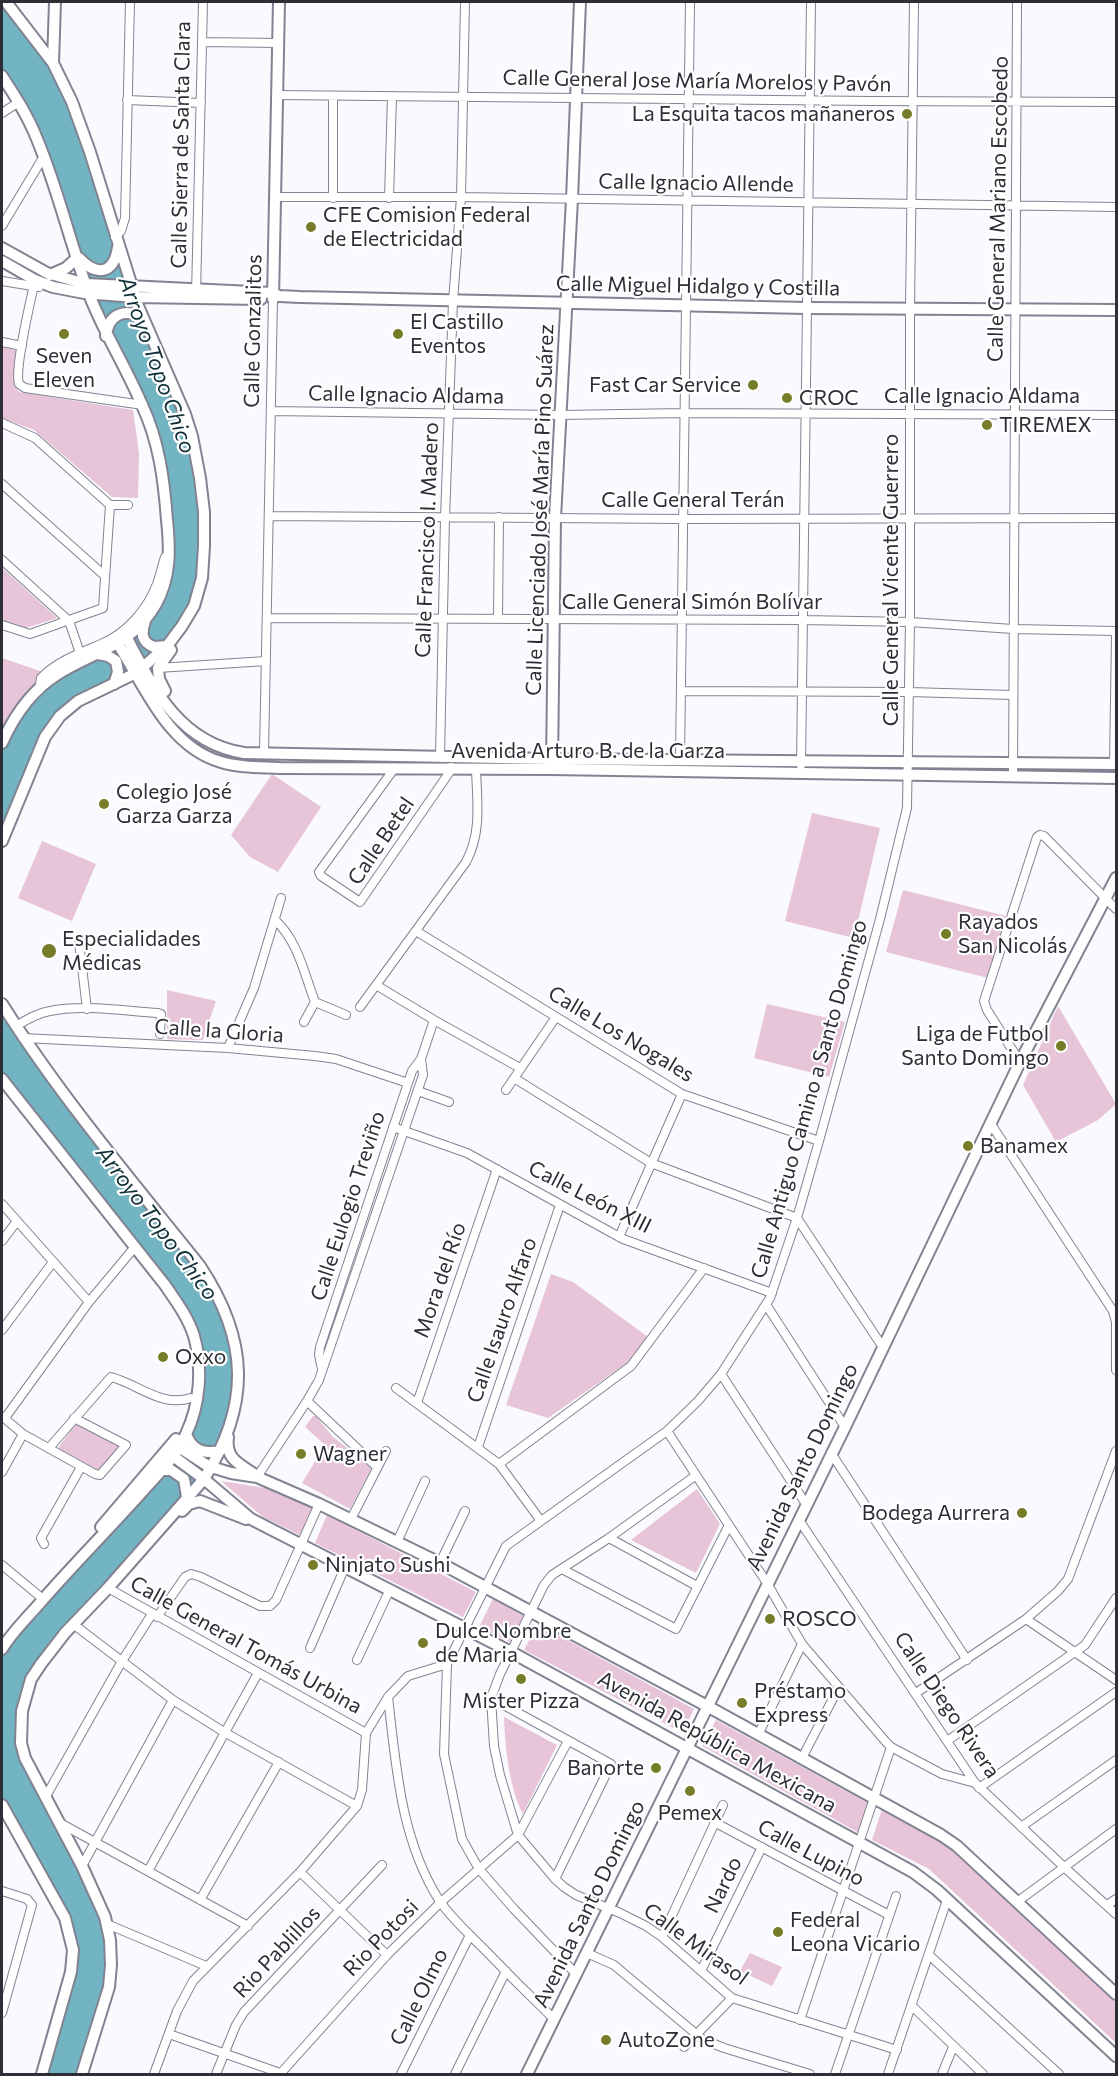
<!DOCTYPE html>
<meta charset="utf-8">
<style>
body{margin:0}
#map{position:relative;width:1118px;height:2076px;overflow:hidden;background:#fafafe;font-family:Commissioner,sans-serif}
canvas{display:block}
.frame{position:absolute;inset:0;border:3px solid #2e2f36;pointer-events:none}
</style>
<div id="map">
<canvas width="1118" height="2076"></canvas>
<div class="frame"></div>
</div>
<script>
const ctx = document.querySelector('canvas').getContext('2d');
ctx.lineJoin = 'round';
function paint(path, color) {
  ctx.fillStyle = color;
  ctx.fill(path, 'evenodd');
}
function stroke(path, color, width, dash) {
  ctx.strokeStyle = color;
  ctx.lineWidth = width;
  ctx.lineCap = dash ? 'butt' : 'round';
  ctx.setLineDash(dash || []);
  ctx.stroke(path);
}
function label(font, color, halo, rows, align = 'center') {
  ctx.font = font + ' Commissioner,sans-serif';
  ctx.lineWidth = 4.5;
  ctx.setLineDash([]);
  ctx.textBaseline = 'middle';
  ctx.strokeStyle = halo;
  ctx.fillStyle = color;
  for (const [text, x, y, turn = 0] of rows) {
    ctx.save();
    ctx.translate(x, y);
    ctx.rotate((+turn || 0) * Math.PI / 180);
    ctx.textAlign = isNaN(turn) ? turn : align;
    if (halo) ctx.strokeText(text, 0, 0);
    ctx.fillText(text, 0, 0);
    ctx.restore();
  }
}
const green = new Path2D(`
 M2 347 18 351 14 385 19 392 133 410 139 453 138 498 112 497 34 430 2 418Z
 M2 568 57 618 26 628 2 620Z
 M2 658 43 672 39 690 2 745Z
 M272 774 321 807 278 872 250 857 231 835Z
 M812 813 880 828 854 938 785 921Z
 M42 841 96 864 72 921 18 898Z
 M903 890 1006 916 988 978 886 952Z
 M167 990 216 1001 203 1040 167 1039Z
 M767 1004 845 1022 829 1077 754 1058Z
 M1058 1006 1116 1104 1098 1120 1056 1142 1023 1085Z
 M551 1274 573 1282 648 1337 637 1356 548 1418 506 1405Z
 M313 1416H316L333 1437 372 1467 350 1509 302 1483 325 1445 305 1427Z
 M76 1424 122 1448 101 1472 58 1448Z
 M221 1481 271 1489 313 1508 300 1535 263 1517Z
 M697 1489 720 1524 696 1573 631 1540Z
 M327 1515 476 1592 463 1617 315 1543Z
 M493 1599 523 1616 510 1642 479 1627Z
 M538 1624 694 1709 683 1733 524 1650Z
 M504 1717 557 1745 523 1814C509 1788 505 1746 504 1717Z
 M716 1720 870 1804 861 1834 702 1746Z
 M882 1809 951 1846 1116 2003V2043L929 1869 872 1840Z
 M750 1953 782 1967 772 1986 740 1971Z`);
const water = new Path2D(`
 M2 2 53 63 115 237 192 436 204 546 194 606 167 646 60 716 2 841V745L39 690 127 638 166 577 160 457 106 336 44 156 2 76Z
 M2 1004 200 1266 233 1334 237 1392 211 1467 31 1679 21 1743 105 1917 111 1965 82 2074H42L71 1972 69 1930 2 1805V1649L179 1447 198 1395 189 1323 2 1079Z`);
const street = new Path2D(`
 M202 42 279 43
 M277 95 873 101 1116 102
 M127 100 201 103
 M2 113 19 102
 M275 197H461L1116 207
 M333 198V96
 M389 198 392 96
 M2 226 44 156
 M115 237 121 231 125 218 130 2
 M35 280C31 299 14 369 19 384L25 388 143 405
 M2 281 39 287
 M196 294 203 2
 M2 342 22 346
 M272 411 560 415 684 413 1116 415
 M2 423 35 438 110 505
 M2 484 105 576
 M110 505H128
 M270 516 683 519 1116 518
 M2 560 69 621 80 653
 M267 618 804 620 910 622 1013 629 1116 631
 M498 619 499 517
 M2 625 30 634 103 608 110 505
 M158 668 266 661
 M39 690 41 678C57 661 80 653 101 644 127 633 147 610 157 584 160 576 162 566 165 557
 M682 691 910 692 1012 695
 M264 753 273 299
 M440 756 445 518 453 301 461 197 465 2
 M680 759 690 2
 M1114 764 1116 635
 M801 765 811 2
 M394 769 319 872 321 876 360 902 451 770V767
 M1013 776 1017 2
 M275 920C298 941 304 973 315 1002
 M416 931 682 1094 819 1141
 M79 942 87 1009
 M376 985 434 1020 520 1068
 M315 1002 346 1015
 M360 1007 466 862C482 832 477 802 476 769
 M304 1022 315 1002
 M16 1026C26 1020 37 1013 50 1011 82 1004 125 1011 158 1013L161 1014 160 1034
 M23 1038 228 1048 315 1056 336 1059 408 1083
 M228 1048 254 988 281 898
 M1020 1062 987 1010 984 1001 1037 837 1040 835 1044 836 1116 909
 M514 1078 651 1163 797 1218 882 1346
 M506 1090 556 1017
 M418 1091 449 1102
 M991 1124 1113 1311 1116 1322V1370
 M393 1127 467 1153 623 1239 772 1293
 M2 1204 89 1302
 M619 1237 682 1094
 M2 1241 17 1221
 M767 1306 845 1427
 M2 1330 53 1262
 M322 1369 319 1355 320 1347 412 1071 421 1059 434 1020
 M721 1374 806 1504
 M396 1388 499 1464 541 1521
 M307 1401 377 1467
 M417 1403 497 1169
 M3 1417 23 1434 95 1474 100 1475 126 1445 74 1418
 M5 1418 89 1302 134 1248
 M667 1431 767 1583 802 1644 886 1742 891 1747 942 1774 975 1783
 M478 1447 560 1205
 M49 1448 111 1377C138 1384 162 1408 191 1398
 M831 1453 967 1660
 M499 1464 631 1366 704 1268
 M2 1472 23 1434
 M695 1476 609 1538 552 1575 544 1585 500 1674 491 1698 494 1746 500 1775 518 1835 555 1879 564 1887 576 1895 620 1913 646 1926 662 1937 732 1998 897 2050
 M257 1477 307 1401 319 1380 423 1075 421 1059
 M351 1519 386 1451
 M799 1520 975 1783 1064 1867 1116 1914
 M609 1538 697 1586
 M397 1542 425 1481
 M44 1544 41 1538 81 1467
 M440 1563 465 1511
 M2 1565 43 1599
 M562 1569 676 1629 729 1525
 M108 1588 366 1733
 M157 1617 185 1577 191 1574 201 1577 260 1606H270L276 1600 319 1504
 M1026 1619 1116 1680
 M73 1624 173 1700 224 1732 357 1806
 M310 1648 345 1567
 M357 1660 390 1589
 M916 1693 1026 1619 1058 1591 1068 1579 1116 1451
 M388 1697C396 1767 401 1840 439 1900 451 1918 468 1933 483 1948 506 1972 530 1996 554 2019
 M491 1698 611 1764 555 1879
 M758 1735 802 1644
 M947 1741 1085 1645 1116 1598
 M802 1758 839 1687
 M979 1788 1116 1692
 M45 1798 122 1661 152 1614
 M60 1823 248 1926
 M716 1823 889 1915
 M1021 1827 1116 1760
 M82 1866 173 1700
 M148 1871 258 1673
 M300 1872 387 1955
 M2 1891 27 1899 32 1905 2 2013
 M200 1900 279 1762
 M1017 1902 1116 1829
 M1107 1905 1116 1899
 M107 1924 206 1966
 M662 1937 723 1805
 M587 1953 614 1965 702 2039 724 2048 810 2074
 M929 1955 1059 2074
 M701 1971 762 1847
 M576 1974 514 1909 479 1869 462 1839 444 1754 447 1664 506 1546 667 1431 698 1401 721 1374 770 1298 797 1218 819 1141 880 919 907 808 910 622V308L914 2
 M912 2006 983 2074
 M800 2020 891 1747
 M169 2034 283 2074
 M684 2047 732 1998
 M154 2074 177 2011 193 1981 300 1872 357 1806 362 1790 366 1733 388 1697 408 1676 447 1664
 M216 2074 236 2025 244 2012 382 1865
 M280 2074 387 1955 441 1902 518 1835 568 1741
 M401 2074 470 1935
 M455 2074 506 1971
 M835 2074 896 1896
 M888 2074 947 1900
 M942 2074 953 2047`);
const secondary = new Path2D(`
 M53 63 55 2
 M2 76C15 96 28 116 37 139 58 189 70 243 89 294 104 333 126 367 142 405 159 441 164 480 167 520 170 549 171 577 156 604 133 645 95 651 58 674 32 690 14 716 2 743
 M2 248 47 273 86 284 273 293 279 296 300 297 806 308 1116 310
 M79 258C97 277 114 274 118 247
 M2 261 35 280 53 287 84 293 135 297 261 299
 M50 275 66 268 77 258
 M273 299 279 2
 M106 336C108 315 124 307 142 318
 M145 621C141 633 141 642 154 647L167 646
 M127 638C154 690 180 743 244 753L552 759 1116 764
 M118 644C145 686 168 747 221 762 240 768 261 767 280 768L552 769 1116 778
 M98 654 108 656 116 661 118 672 114 684
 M165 691 159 679 158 668 171 650
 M552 766 555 518 572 199 580 2
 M2 841 45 737 60 716 78 701 136 673 167 646 182 626 194 606 202 578 204 546V512L200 478 192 436 185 414 138 306 90 152 72 102 53 63 6 2
 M2 1004C60 1096 132 1181 200 1266 249 1340 251 1404 204 1479L108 1588 65 1633 41 1664 31 1679 22 1711 21 1743 25 1758 82 1866 105 1917 110 1940 111 1965 109 1987 82 2074
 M2 1079 165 1285C176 1301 188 1317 194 1336 203 1368 200 1405 186 1434 176 1457 158 1474 142 1492 108 1530 73 1565 40 1603 27 1618 12 1632 2 1649
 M186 1434C192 1451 204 1454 220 1451
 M228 1437C225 1460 240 1464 257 1476
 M179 1447 208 1466 231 1473 257 1477 319 1504 440 1563 707 1706 941 1835 957 1846 1116 1994
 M173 1456 204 1479 251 1519 511 1652 913 1872 937 1890 1116 2056
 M162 1470H171L184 1479 187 1497
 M182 1511 189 1504 200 1501 246 1519
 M101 1527 176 1439
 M2 1805 65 1918 73 1950 71 1972 42 2074
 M527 2074 845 1427 1020 1062 1116 878`);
const markers = [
 [907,114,6,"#767c27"],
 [311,227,6,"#767c27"],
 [64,334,6,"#767c27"],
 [398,334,6,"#767c27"],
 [753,385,6,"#767c27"],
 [787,398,6,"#767c27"],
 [987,425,6,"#767c27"],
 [104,804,6,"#767c27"],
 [946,934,6,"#767c27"],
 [49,951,8,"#767c27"],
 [1061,1046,6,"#767c27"],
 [968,1146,6,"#767c27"],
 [163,1357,6,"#767c27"],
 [301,1454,6,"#767c27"],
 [1022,1513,6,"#767c27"],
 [313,1565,6,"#767c27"],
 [770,1619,6,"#767c27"],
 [423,1643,6,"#767c27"],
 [521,1679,6,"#767c27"],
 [742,1703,6,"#767c27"],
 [656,1768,6,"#767c27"],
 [690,1791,6,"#767c27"],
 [778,1932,6,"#767c27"],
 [606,2040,6,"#767c27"]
];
const streetNames = [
 ["Calle General Jose María Morelos y Pavón",697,81,1],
 ["Calle Sierra de Santa Clara",181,145,-89],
 ["Calle Ignacio Allende",696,183,1],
 ["Calle General Mariano Escobedo",998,209,-89],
 ["Calle Miguel Hidalgo y Costilla",698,286,1],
 ["Calle Gonzalitos",253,331,-89],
 ["Calle Ignacio Aldama",406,395,1],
 ["Calle Ignacio Aldama",982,396],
 ["Calle General Terán",693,500],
 ["Calle Licenciado José María Pino Suárez",540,510,-88],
 ["Calle Francisco I. Madero",427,540,-88],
 ["Calle General Vicente Guerrero",891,580,-90],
 ["Calle General Simón Bolívar",692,602],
 ["Avenida Arturo B. de la Garza",588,751],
 ["Calle Betel",381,841,-56],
 ["Calle la Gloria",219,1031,4],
 ["Calle Los Nogales",621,1034,31],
 ["Calle Antiguo Camino a Santo Domingo",809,1099,-74],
 ["Calle León XIII",590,1197,27],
 ["Calle Eulogio Treviño",348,1206,-72],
 ["Mora del Río",440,1280,-71],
 ["Calle Isauro Alfaro",502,1320,-71],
 ["Avenida Santo Domingo",802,1467,-64],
 ["Calle General Tomás Urbina",246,1645,29],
 ["Calle Diego Rivera",947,1705,56],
 ["Avenida República Mexicana",717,1742,29],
 ["Calle Lupino",811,1853,28],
 ["Nardo",723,1885,-64],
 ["Avenida Santo Domingo",589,1904,-64],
 ["Rio Potosi",381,1938,-46],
 ["Calle Mirasol",696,1944,36],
 ["Rio Pablillos",277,1952,-47],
 ["Calle Olmo",419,1997,-64]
];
const poiNames = [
 ["La Esquita tacos mañaneros",895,114,"right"],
 ["CFE Comision Federal",323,215],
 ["de Electricidad",323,239],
 ["El Castillo",410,322],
 ["Eventos",410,346],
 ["Seven",64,356,"center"],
 ["Eleven",64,380,"center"],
 ["Fast Car Service",741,385,"right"],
 ["CROC",799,398],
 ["TIREMEX",999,425],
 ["Colegio José",116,792],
 ["Garza Garza",116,816],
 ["Rayados",958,922],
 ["San Nicolás",958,946],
 ["Especialidades",62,939],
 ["Médicas",62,963],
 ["Liga de Futbol",1049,1034,"right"],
 ["Santo Domingo",1049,1058,"right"],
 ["Banamex",980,1146],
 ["Oxxo",175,1357],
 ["Wagner",313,1454],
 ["Bodega Aurrera",1010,1513,"right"],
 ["Ninjato Sushi",325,1565],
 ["ROSCO",782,1619],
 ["Dulce Nombre",435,1631],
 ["de Maria",435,1655],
 ["Préstamo",754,1691],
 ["Express",754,1715],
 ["Mister Pizza",521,1701,"center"],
 ["Banorte",644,1768,"right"],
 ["Pemex",690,1813,"center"],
 ["Federal",790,1920],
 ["Leona Vicario",790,1944],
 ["AutoZone",618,2040]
];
const waterNames = [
 ["Arroyo Topo Chico",157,365,70],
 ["Arroyo Topo Chico",157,1223,53]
];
paint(green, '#e7c4d7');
paint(water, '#72b4c2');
stroke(water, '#5e8c98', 1.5);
stroke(street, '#818392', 10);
stroke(secondary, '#818392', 14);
stroke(street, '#fff', 8);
stroke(secondary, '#fff', 10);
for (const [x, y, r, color] of markers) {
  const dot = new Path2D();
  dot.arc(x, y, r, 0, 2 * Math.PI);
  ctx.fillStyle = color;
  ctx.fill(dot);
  stroke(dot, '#fff', 2);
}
label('21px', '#2e2f36', '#fff', streetNames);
label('21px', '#2e2f36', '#fff', poiNames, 'left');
label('italic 22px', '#0f3037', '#fff', waterNames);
</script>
